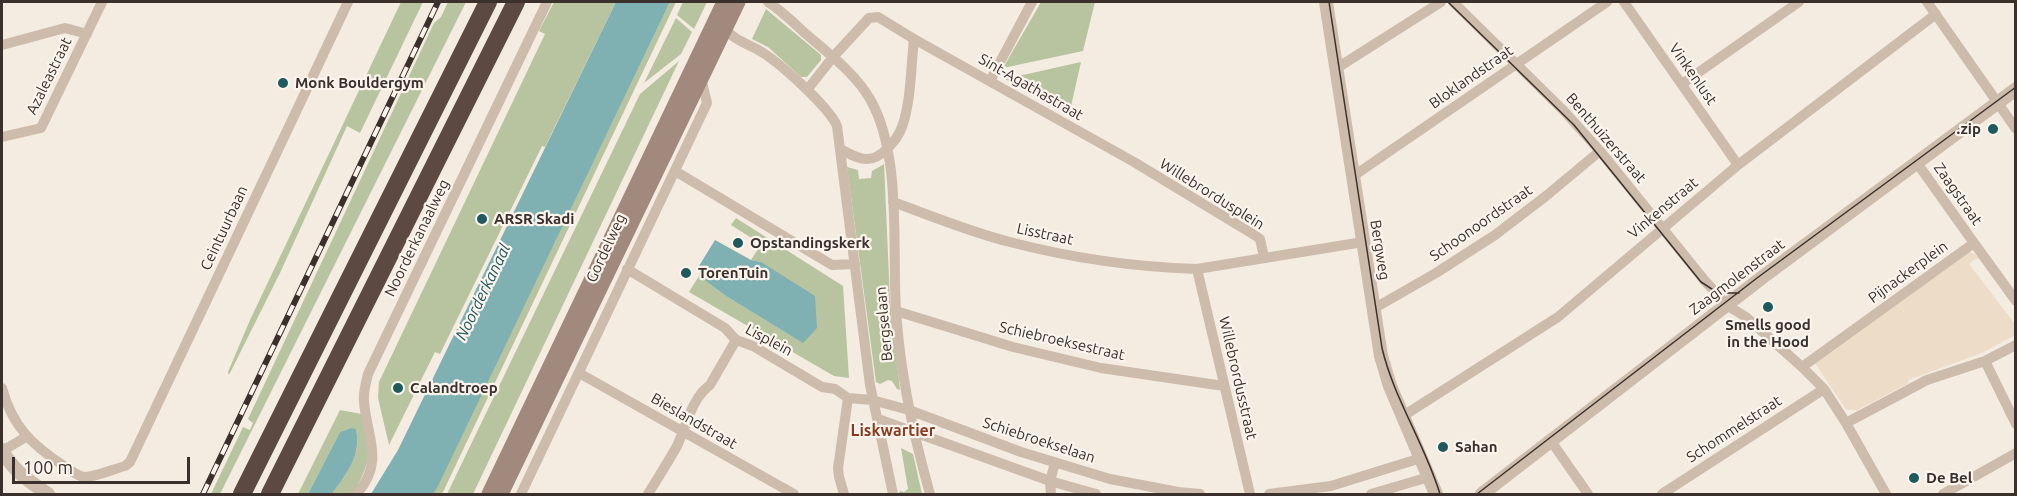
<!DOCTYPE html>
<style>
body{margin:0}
#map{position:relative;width:2017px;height:496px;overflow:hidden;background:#f4ebe1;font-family:Ubuntu,sans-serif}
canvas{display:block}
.frame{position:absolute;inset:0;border:3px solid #3b302b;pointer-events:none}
.scale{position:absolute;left:12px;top:457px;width:178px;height:27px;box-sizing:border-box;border:3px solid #3b302b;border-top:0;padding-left:8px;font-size:18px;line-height:21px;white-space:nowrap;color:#3b302b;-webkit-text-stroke:4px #fbf5ee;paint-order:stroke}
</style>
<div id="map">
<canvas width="2017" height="496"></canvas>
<div class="frame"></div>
<div class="scale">100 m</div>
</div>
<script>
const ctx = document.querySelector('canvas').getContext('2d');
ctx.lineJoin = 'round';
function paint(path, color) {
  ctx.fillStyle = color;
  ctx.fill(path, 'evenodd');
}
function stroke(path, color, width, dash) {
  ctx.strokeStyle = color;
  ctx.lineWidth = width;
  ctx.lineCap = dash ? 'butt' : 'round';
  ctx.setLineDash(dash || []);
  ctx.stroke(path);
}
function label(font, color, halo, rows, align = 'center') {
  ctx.font = font + ' Ubuntu,sans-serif';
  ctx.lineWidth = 4.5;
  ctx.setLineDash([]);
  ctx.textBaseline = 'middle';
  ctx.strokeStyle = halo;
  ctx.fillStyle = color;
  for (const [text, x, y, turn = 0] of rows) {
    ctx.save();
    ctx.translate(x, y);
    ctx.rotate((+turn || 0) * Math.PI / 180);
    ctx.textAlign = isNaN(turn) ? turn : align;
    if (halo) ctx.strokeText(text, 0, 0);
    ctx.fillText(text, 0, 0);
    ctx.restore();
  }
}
const green = new Path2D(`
 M401 2H423L360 133 347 126 280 273 229 375 228 372 250 320Z
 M448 2H466L220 494H211L243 427 250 430 253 423 248 419 434 23 441 17Z
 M554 2H616L545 147 542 146 440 354 435 352 389 445 378 398 379 382 545 34 539 31Z
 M670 2H676L443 492 441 494H433Z
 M683 2H707L694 29 677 15Z
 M1041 2H1095L1083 51 1003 68Z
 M766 9 821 55V60L807 77H801L768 47 752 39Z
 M676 18 692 32 681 54 644 83Z
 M679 61 473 494H447L640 94Z
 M1081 62 1069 115 1005 79Z
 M884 164 890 300 900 390 897 389 892 381 888 380 880 384 876 382 847 167 858 170 859 179 871 178 872 171Z
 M736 218 843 286 849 378 834 376 689 292 699 276 726 296 802 342 761 262 751 260 761 244 731 225Z
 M340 410 362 414C371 455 373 457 353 494H332C346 474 362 456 356 430L351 428 340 432 308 494H298Z
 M901 448 913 454 922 494H898L900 491 904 492 908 489Z`);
const plaza = new Path2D(`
 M1970 252 1976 255 1979 259H1975L1969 264 2015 324V335L1982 353 1908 380 1909 383 1857 410H1848L1845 408 1815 363Z`);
const water = new Path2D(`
 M616 2H670L437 488 433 494H371L398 450Z
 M715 240 751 260 761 262 815 296 817 328 805 341 803 343 726 296 699 276V266Z
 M351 428 356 429C362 456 346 474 332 494H308L340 432Z`);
const minor = new Path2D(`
 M768 2C782 11 794 23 806 34 829 54 855 73 870 99 902 154 892 247 896 310 900 373 913 434 930 494
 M1453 2 1564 111 1600 151 1705 281 1728 306 1746 317 1802 367 1824 389 1846 423 1886 494
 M1624 2 1738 165
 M1927 2 2016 129
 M723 25C730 39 748 44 760 51 779 62 829 107 837 126L870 385 893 494
 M914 39 1134 162 1256 236 1260 239 1264 257
 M2 45 65 28 87 34
 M1337 68 1441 2
 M990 81 1032 2
 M1682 84 1799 2
 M807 90 833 57 869 18 878 17 914 39C911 66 911 102 902 127 897 140 881 160 866 159 857 159 848 153 840 149
 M2 137 41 128 102 2
 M1917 163 1974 243
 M675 171 832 265 855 264
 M1352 177 1607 2
 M893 202C932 216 970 232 1010 242 1071 258 1135 267 1197 269L1363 242
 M627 269 725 328 736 340 753 346 822 387 835 389 848 398 872 400 909 410 1021 452 1110 479 1178 492 1200 494
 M1197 269 1250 494
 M1373 309 1436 273 1495 235 1546 196 1600 151
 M896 311 1013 347 1101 368 1224 386
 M1985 361 2016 424
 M1802 367 1974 243 2016 301
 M579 373 794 494
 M2 388C12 426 32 445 64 466 70 470 77 476 84 477 97 477 113 469 125 466L130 462 348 2
 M1403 416 1558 317 1738 165 1936 14
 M878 419 1050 481 1096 494
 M1846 423 1927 380 1985 361 2016 345
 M1551 441 1588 494
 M2 451 26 437
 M357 494C385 460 367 439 364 402 363 392 366 383 368 374L547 2
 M521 494 707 103 701 78
 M648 494C658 478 668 462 677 446 687 425 691 399 710 385L736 340
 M844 494 839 477 838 468 848 398
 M1051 494 1050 481 1055 463
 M1269 494 1331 486 1421 458
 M1371 494 1429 477
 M1662 494 1824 389
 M1943 494 2016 453`);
const tertiary = new Path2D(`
 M1326 2 1381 356 1390 386 1436 494
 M2 450C12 470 30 482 48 494
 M1482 494 1764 276 2016 89`);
const secondary = new Path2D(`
 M489 494 724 2
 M501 494 738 2`);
const motorway = new Path2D(`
 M242 494 488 2
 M270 494 516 2`);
const tram = new Path2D(`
 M1329 2 1382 348C1394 399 1425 444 1440 494
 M1448 2 1574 125 1701 282 1718 293H1739
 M1477 494 1757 278 2016 87`);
const rail = new Path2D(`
 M203 494 438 2`);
const markers = [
 [283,83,6,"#1f5a5e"],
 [1993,129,6,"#1f5a5e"],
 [482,219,6,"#1f5a5e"],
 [738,243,6,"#1f5a5e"],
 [686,273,6,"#1f5a5e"],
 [1768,307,6,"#1f5a5e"],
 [398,388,6,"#1f5a5e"],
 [1443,447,6,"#1f5a5e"],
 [1914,478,6,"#1f5a5e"]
];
const streetNames = [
 ["Vinkenlust",1693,74,55],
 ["Azaleastraat",49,76,-64],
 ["Bloklandstraat",1471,77,-35],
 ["Sint-Agathastraat",1031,87,30],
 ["Benthuizerstraat",1606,138,49],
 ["Willebrordusplein",1212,194,32],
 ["Zaagstraat",1958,194,55],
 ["Vinkenstraat",1663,208,-40],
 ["Schoonoordstraat",1481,223,-35],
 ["Ceintuurbaan",224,228,-65],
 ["Lisstraat",1045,234,12],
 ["Noorderkanaalweg",417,238,-64],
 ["Gordelweg",606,248,-65],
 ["Bergweg",1380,250,81],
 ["Pijnackerplein",1908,272,-36],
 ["Zaagmolenstraat",1737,277,-37],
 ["Bergselaan",884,324,-95],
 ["Lisplein",769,340,28],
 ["Schiebroeksestraat",1062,341,13],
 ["Willebrordusstraat",1238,378,77],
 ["Bieslandstraat",694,421,30],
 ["Schommelstraat",1734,429,-33],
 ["Schiebroekselaan",1039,440,18]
];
const poiNames = [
 ["Monk Bouldergym",295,83],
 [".zip",1981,129,"right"],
 ["ARSR Skadi",494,219],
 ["Opstandingskerk",750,243],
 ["TorenTuin",698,273],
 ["Smells good",1768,325,"center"],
 ["in the Hood",1768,342,"center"],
 ["Calandtroep",410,388],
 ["Sahan",1455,447],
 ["De Bel",1926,478]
];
const waterNames = [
 ["Noorderkanaal",483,292,-64]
];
const neighbourhoodNames = [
 ["Liskwartier",893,431]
];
paint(green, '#b8c4a0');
paint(plaza, '#ecdcc8');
paint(water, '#7fb0b2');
stroke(minor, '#cdbbac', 10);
stroke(tertiary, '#cdbbac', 14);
stroke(secondary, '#a18a7d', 15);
stroke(motorway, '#5c4a42', 18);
stroke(tram, '#3b302b', 1.5);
stroke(rail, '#3b302b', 6);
stroke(rail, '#fbf5ee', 4, [11]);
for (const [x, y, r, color] of markers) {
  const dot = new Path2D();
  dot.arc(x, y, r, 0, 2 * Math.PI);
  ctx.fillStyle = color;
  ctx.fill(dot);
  stroke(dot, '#fbf5ee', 2);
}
label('15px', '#3b302b', '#fbf5ee', streetNames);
label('bold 15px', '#3b302b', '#fbf5ee', poiNames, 'left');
label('italic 16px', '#1f5a5e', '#fbf5ee', waterNames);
label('bold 16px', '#8c3b22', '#fbf5ee', neighbourhoodNames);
</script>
